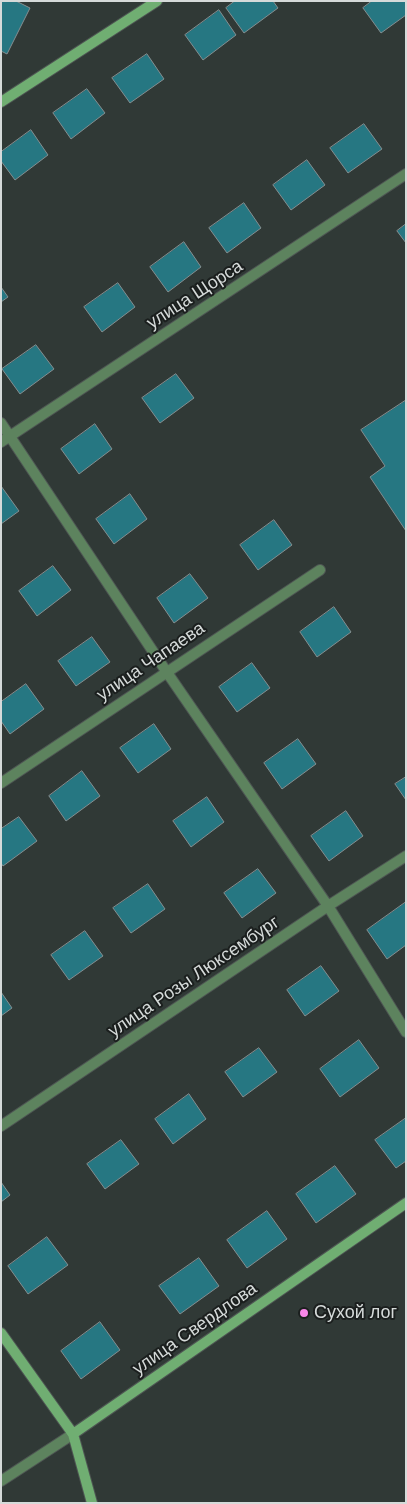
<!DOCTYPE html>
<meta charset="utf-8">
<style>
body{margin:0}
#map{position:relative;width:407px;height:1504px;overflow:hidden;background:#303936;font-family:Arial,sans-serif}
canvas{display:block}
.frame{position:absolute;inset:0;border:2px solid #d5dad9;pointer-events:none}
</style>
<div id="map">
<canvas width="407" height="1504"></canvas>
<div class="frame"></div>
</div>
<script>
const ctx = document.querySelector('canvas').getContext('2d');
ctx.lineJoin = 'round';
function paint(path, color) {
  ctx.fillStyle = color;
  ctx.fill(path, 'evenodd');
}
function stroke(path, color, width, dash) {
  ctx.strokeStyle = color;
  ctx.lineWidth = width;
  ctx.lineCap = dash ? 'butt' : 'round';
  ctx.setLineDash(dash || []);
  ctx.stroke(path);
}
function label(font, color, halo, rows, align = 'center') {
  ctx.font = font + ' Arial,sans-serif';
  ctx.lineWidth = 4;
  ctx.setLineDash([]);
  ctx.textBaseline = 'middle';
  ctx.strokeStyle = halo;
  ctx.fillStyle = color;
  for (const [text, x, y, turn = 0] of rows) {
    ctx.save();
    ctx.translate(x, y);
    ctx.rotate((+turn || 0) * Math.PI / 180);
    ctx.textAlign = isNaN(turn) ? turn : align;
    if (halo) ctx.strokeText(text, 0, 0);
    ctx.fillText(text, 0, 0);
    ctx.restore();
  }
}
const building = new Path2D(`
 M1 1H16L30 8 7 54 1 51Z
 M235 1H273L278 8 244 33 226 8Z
 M372 1H406V15L381 33 363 8Z
 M219 10 236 35 203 60 185 35Z
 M147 54 164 79 130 103 112 78Z
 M87 89 105 113 71 139 53 113Z
 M364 124 382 149 348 173 330 148Z
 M31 130 48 155 15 180 1 161V152Z
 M307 160 325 185 291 210 273 185Z
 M244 203 261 228 227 253 209 228Z
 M406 224V243L397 231Z
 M184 242 201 267 168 292 150 267Z
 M118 283 135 307 102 332 84 307Z
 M1 287 8 297 1 302Z
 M36 345 54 369 20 394 2 369Z
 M176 374 194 398 160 423 142 398Z
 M405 401 406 403V531L370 477 385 466 361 430Z
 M95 424 112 449 79 474 61 449Z
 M1 486 19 511 1 524Z
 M130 494 147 519 114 544 96 519Z
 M274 520 292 545 258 570 240 545Z
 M53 566 71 590 37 616 19 591Z
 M190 574 208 598 174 623 157 598Z
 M334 607 351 632 317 657 300 632Z
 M92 637 110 662 76 686 58 661Z
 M252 663 270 688 237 712 219 687Z
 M26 684 44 709 10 734 1 721V702Z
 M154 724 171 749 138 773 120 748Z
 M298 739 316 764 282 789 264 763Z
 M82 771 100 796 66 821 49 796Z
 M406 777V800L395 784Z
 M207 797 224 822 191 847 173 821Z
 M346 811 363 836 329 861 311 836Z
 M19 817 37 841 3 866 1 863V829Z
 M258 869 276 893 242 918 224 893Z
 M148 884 165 909 131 933 113 908Z
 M406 902V945L387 959 367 930Z
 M85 931 103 956 69 980 51 955Z
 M321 966 339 991 305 1016 287 990Z
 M1 992 12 1008 1 1016Z
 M359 1040 379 1068 340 1097 320 1069Z
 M259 1048 277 1072 243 1097 225 1072Z
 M189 1094 206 1119 173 1144 155 1119Z
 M406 1118V1161L396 1168 375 1140Z
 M121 1140 139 1164 105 1189 87 1164Z
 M335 1166 356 1194 316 1223 296 1194Z
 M1 1182 10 1195 1 1202Z
 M267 1211 287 1239 247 1268 227 1240Z
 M47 1237 68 1265 28 1294 8 1266Z
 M199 1258 219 1286 180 1314 159 1286Z
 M100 1322 120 1350 81 1379 61 1351Z`);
const street = new Path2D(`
 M1 423 166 671 328 906 406 1032
 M1 442 406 174
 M1 783 320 570
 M1 1126 328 906 406 856
 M1 1481 73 1434`);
const secondary = new Path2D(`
 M1 102 157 1
 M1 1333 73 1434 92 1503
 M73 1434 406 1203`);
const markers = [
 [304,1313,5,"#f987e9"]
];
const streetNames = [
 ["улица Щорса",195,295,-33],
 ["улица Чапаева",151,662,-34],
 ["улица Розы Люксембург",194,977,-34],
 ["улица Свердлова",195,1329,-35]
];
const poiNames = [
 ["Сухой лог",314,1313]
];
paint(building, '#267782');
stroke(building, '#848e90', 1);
stroke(street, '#4e5653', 12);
stroke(secondary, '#4e5653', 12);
stroke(street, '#5d835e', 10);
stroke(secondary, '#70ae72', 10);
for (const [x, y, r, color] of markers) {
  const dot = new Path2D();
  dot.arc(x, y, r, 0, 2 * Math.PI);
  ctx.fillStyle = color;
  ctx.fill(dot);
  stroke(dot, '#1b1f1e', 2);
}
label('18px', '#d5dad9', '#1b1f1e', streetNames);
label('18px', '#d5dad9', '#1b1f1e', poiNames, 'left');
</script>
